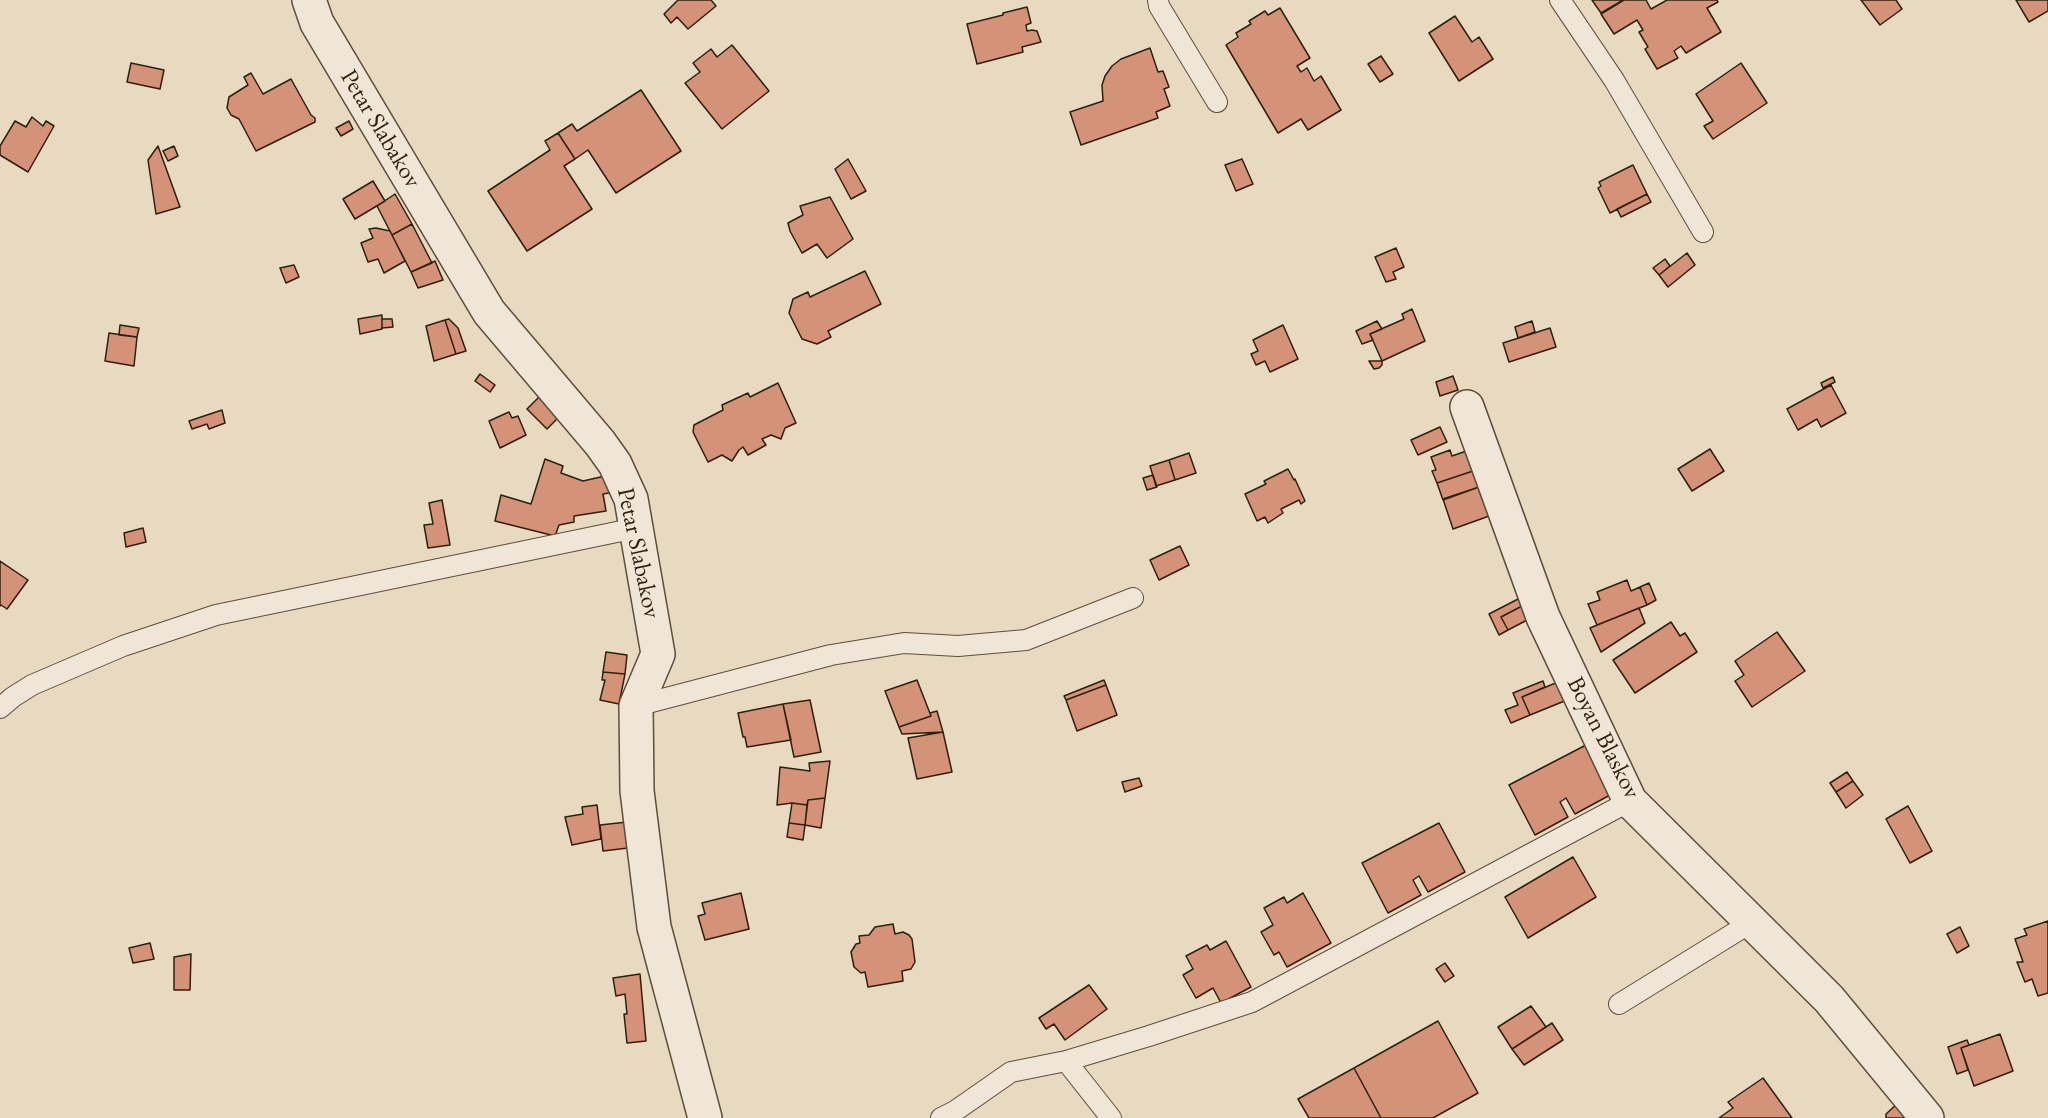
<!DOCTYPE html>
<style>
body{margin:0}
canvas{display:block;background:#e8d9c1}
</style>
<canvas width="2048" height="1118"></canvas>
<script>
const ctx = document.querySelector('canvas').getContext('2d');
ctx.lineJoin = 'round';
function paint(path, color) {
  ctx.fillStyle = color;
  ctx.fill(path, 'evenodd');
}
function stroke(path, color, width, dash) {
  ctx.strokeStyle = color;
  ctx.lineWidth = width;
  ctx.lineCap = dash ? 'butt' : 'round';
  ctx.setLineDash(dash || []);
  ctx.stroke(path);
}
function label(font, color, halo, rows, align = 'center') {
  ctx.font = font + ' "EB Garamond",serif';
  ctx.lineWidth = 4.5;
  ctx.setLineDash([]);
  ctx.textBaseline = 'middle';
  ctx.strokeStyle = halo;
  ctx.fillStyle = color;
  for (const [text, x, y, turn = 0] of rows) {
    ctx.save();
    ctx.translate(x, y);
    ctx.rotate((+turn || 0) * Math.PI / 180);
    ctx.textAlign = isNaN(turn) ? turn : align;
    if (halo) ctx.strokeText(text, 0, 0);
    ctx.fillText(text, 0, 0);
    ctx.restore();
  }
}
const building = new Path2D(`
 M678 0H711L716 6 688 29 677 17 671 23 664 14Z
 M1592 0H1623L1601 13Z
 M1624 0H1646L1651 9 1667 0H1717L1718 2 1707 8 1721 32 1686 53 1681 46 1674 51 1678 58 1657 69 1645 49 1648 47 1639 32 1643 30 1637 20 1614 34 1601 14Z
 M1861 0H1896L1902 9 1880 25Z
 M2016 0H2048V11L2029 22Z
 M1027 7 1031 23 1026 25 1027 31 1032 30 1037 31 1041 42 1022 47 1023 52 977 64 967 24 1003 15V13Z
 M1280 8 1310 58 1297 66 1301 72 1307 68 1314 81 1321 76 1341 110 1308 130 1301 119 1278 133 1226 45 1238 37 1236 33 1251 24 1249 21 1265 11 1268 15Z
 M1455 16 1472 42 1479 37 1493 59 1459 81 1429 33Z
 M732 45 769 91 722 129 685 83 700 72 693 63 711 49 717 57Z
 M1150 48 1158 72 1163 71 1169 87 1164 89 1170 106 1156 112 1158 118 1081 145 1070 112 1103 101 1102 85 1105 76 1112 66 1121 59Z
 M1381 56 1393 74 1380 82 1368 64Z
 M131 63 164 70 160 89 127 82Z
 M1741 63 1767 103 1713 139 1704 126 1713 121 1696 94Z
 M251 73 263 94 291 79 311 115 315 118V122L256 151 239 119 231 115 227 108 229 97 248 85 244 77Z
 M641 90 681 151 616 193 588 150 575 159 558 133 572 124 577 131Z
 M32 117 43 126 46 121 54 126 28 172 0 155V146L15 121 26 127Z
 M349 121 353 129 341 136 336 128Z
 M558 133 575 159 564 166 592 209 527 251 488 191 550 150 545 141Z
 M158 146 180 207 156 214 148 160Z
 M174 146 178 156 168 161 163 151Z
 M848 159 866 191 851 199 835 169Z
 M1242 159 1253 184 1236 191 1225 165Z
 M1633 165 1647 194 1610 213 1598 188 1601 186 1599 182Z
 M373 181 385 201 355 219 343 199Z
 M395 194 412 224 392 235 377 206Z
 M1647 194 1651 202 1621 217 1617 209Z
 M830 197 853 239 827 258 817 244 802 253 790 231 788 223 803 215 800 206Z
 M412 224 432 263 411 272 392 235Z
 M376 228 390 231 405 261 384 273 378 259 368 262 361 243 373 238 369 229Z
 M1396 248 1404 267 1393 272 1396 279 1386 282 1375 257Z
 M1687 253 1695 265 1668 287 1659 275Z
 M1665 259 1670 266 1659 275 1653 268Z
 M435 261 443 280 418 288 411 272Z
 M294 265 299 277 286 283 280 268Z
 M865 271 881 304 828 331 831 337 817 344 802 339 789 313 793 299 808 292 810 297Z
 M1412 309 1425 341 1382 361 1370 334 1404 319 1402 314Z
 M382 315V329L360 334 358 319Z
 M382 319H392L393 327 382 328Z
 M449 319 458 328 466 351 456 354 445 320Z
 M445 320 456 354 434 361 426 326Z
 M1377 321 1382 329 1370 334 1373 340 1362 344 1356 331Z
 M1532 321 1535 332 1518 338 1515 327Z
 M120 325 139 328 137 337 119 335Z
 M1283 325 1298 359 1270 372 1265 361 1256 365 1251 354 1258 351 1253 340Z
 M1550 328 1556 347 1509 362 1503 343Z
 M109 333 137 337 134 366 105 361Z
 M1369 361H1382V365L1379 368 1374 369Z
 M480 374 495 385 490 392 475 381Z
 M1453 376 1458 390 1440 396 1436 382Z
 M1833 377 1835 382 1823 388 1821 383Z
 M778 383 796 423 785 428 781 439 771 435 762 439 766 445 748 455 743 447 739 450 732 461 722 455 708 462 693 432 694 425 723 410 722 405 748 393 750 397Z
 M1831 385 1846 413 1821 427 1817 419 1798 430 1787 409Z
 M540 396 561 415 547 429 527 409Z
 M222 410 225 423 209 429 207 424 192 429 189 421Z
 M509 412 512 418 518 416 526 435 500 448 489 421Z
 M1440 427 1447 442 1418 455 1411 440Z
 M1478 447 1485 467 1437 483 1432 471 1436 470 1431 457 1450 450 1452 456Z
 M1710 449 1724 471 1692 491 1678 469Z
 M1189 453 1196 473 1175 480 1169 460Z
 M545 459 563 466 561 473 583 481 605 476 609 493 603 494 606 511 574 516V522L559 525 555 536 495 521 501 495 531 504Z
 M1169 460 1175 480 1156 486 1150 466Z
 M1485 467 1490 483 1443 500 1437 483Z
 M1288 469 1294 480 1295 479 1305 501 1301 504 1299 500 1281 509 1283 513 1268 523 1265 517 1257 521 1245 494 1266 484 1264 481Z
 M1153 475 1157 487 1147 490 1143 478Z
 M1482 486 1492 515 1453 529 1443 499Z
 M442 500 450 545 428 548 424 525 433 524 429 503Z
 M143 528 146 542 126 547 124 533Z
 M1180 546 1189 565 1159 580 1150 560Z
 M0 561 28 580 7 609 1 605 0 606Z
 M1627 580 1631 591 1640 587 1647 605 1597 625 1588 604 1600 600 1597 592Z
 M1649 583 1656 600 1647 605 1640 587Z
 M1520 598 1524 605 1501 617 1508 630 1499 635 1489 614Z
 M1524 605 1531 618 1508 630 1501 617Z
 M1639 608 1645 623 1601 652 1590 628Z
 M1671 622 1680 636 1685 633 1697 652 1635 693 1613 660Z
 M1777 632 1805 671 1752 707 1735 681 1744 675 1735 661Z
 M606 652 627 655 625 674 603 672Z
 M603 672 625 674 619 704 600 700 605 680H602Z
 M917 680 931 716 899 727 885 691Z
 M1104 680 1106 685 1066 700 1064 696Z
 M1543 681 1545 687 1522 697 1530 715 1511 723 1505 710 1518 705 1513 693Z
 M1558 682 1567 700 1530 715 1522 697Z
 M1106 685 1117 715 1077 731 1066 700Z
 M810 700 821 752 794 757 783 704Z
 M783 704 791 740 747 747 745 737H743L738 713Z
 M937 711 943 732 902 734 899 727 931 716 930 713Z
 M943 732 952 772 917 779 908 738Z
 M1586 745 1612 794 1575 814 1566 798 1560 802 1568 817 1535 835 1509 785Z
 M830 761 825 798 808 800 807 805 792 803 777 805 780 767 810 771 809 763Z
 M1847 772 1853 781 1836 792 1830 783Z
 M1139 778 1142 786 1125 792 1122 782Z
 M1853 781 1863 795 1846 808 1836 792Z
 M825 798 821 828 805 825 808 800Z
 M792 803 807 805 805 825 789 823Z
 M597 805 601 839 572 845 565 817 583 814 582 807Z
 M1908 806 1932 851 1910 863 1886 819Z
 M627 822 628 848 603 851 600 825Z
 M789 823 805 825 803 840 787 837Z
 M1439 823 1465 872 1428 892 1419 876 1413 880 1421 895 1388 913 1362 863Z
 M1573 857 1596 897 1528 938 1505 897Z
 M741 893 749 929 705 940 698 916 705 914 702 903Z
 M1303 893 1331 943 1287 967 1279 952 1274 955 1261 932 1273 925 1264 908 1284 897 1287 903Z
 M2048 921V993L2038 996 2032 979 2025 982 2017 962H2023L2015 939 2027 935 2024 929Z
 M893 924 895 934 903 932 909 935 912 939 915 962 911 969 902 971 903 981 868 987 865 972 861 973 854 967 851 952 856 944 860 943 859 936 869 935 875 927Z
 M1960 927 1969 946 1957 953 1947 934Z
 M1226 941 1251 987 1221 1003 1213 988 1196 998 1183 975 1193 969 1186 956 1207 945 1210 950Z
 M150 943 154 959 133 963 129 948Z
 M191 954 190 990H174V957Z
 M1445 963 1454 976 1445 982 1436 969Z
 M640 974 646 1041 627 1043 624 1014H627L625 994 616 996 613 978Z
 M1089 985 1107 1009 1065 1040 1054 1024 1046 1029 1039 1018Z
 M1531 1006 1546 1027 1512 1049 1498 1027Z
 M1438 1021 1478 1093 1433 1118H1381L1354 1068Z
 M1552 1023 1563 1040 1524 1065 1512 1049Z
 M2000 1034 2013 1071 1974 1086 1961 1048Z
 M1967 1040 1969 1045 1961 1048 1968 1070 1957 1074 1948 1047Z
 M1354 1068 1381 1118H1309L1298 1099Z
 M1763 1078 1792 1118H1719L1733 1108 1728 1102Z
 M1899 1102 1915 1118H1886V1114Z`);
const service = new Path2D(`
 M1158 0 1159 6 1217 102
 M1560 0 1614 80 1703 232
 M636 706 831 655 904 643 958 646 1026 640 1133 598
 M0 708 13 697 32 685 123 646 216 615 636 528
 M1619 1004 1752 922
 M1066 1061 1111 1118
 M941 1118 955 1111 1011 1072 1066 1061 1149 1036 1252 1002 1630 801`);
const minor = new Path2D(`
 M309 0 317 23 489 312 600 443 615 464 631 499 658 654 636 706 637 791 654 927 705 1118
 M1467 407 1543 617 1630 801 1829 999 1927 1118`);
const streetNames = [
 ["Petar Slabakov",380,129,59],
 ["Petar Slabakov",638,553,78],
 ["Boyan Blaskov",1603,738,63]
];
paint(building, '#d49279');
stroke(building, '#301f0d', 1.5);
stroke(service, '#5e4e3a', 22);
stroke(minor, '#5e4e3a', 36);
stroke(service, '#f0e6d7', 20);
stroke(minor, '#f0e6d7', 33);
label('24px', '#301f0d', '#f0e6d7', streetNames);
</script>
